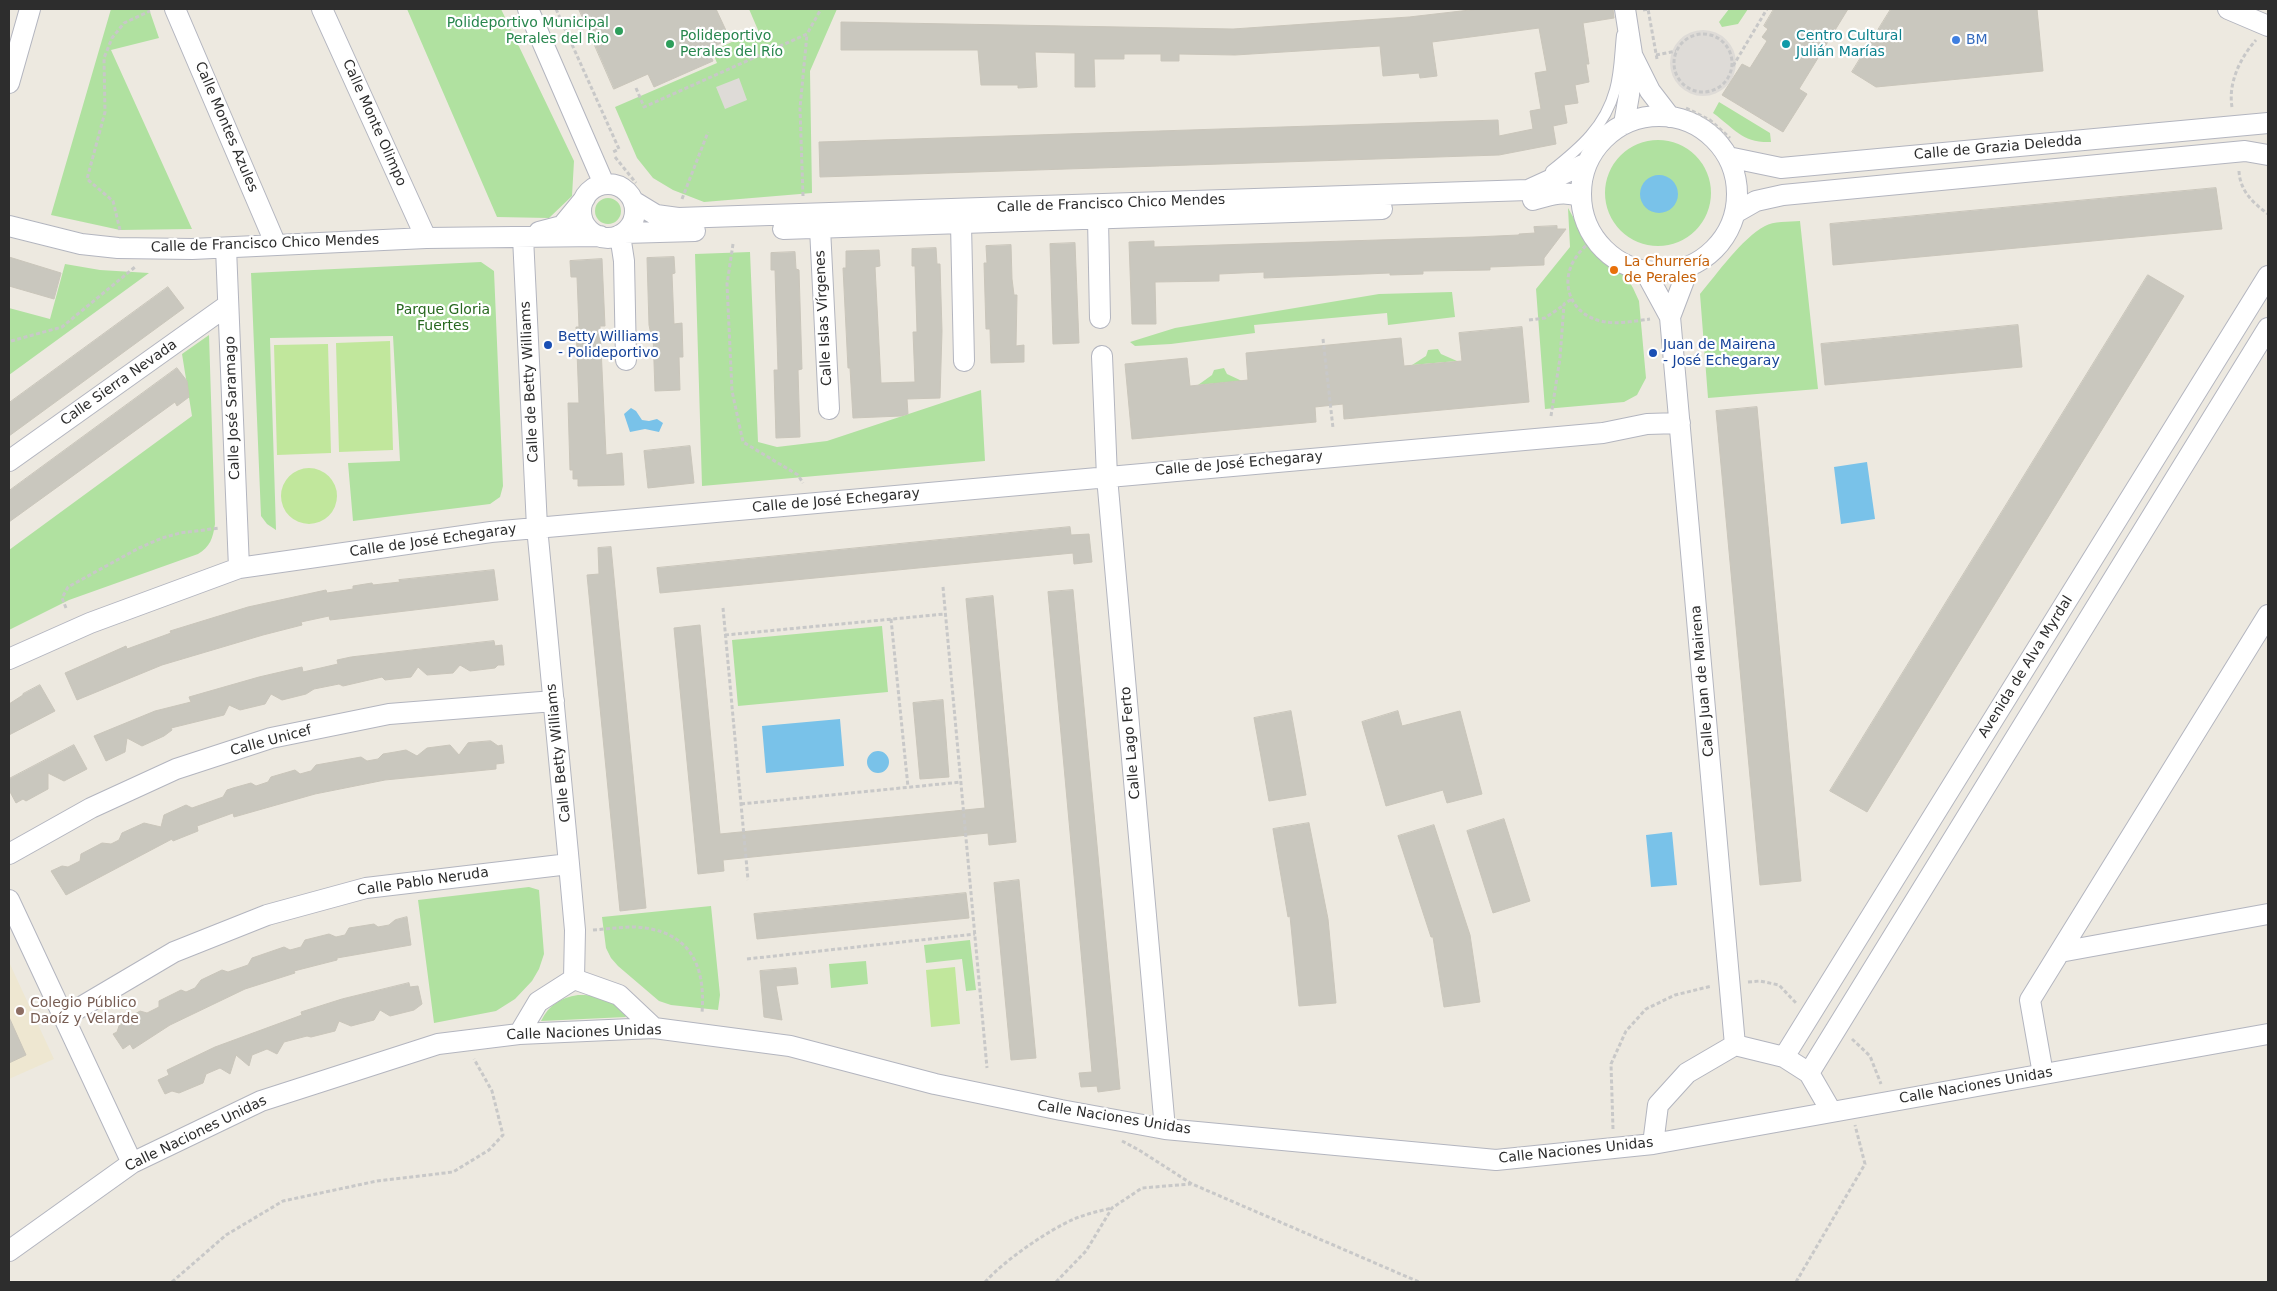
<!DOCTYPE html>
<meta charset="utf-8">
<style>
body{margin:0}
#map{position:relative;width:2277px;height:1291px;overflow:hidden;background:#ede9e0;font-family:"DejaVu Sans",sans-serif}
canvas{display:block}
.frame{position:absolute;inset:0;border:10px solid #2d2d2d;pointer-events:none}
</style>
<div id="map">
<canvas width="2277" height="1291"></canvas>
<div class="frame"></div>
</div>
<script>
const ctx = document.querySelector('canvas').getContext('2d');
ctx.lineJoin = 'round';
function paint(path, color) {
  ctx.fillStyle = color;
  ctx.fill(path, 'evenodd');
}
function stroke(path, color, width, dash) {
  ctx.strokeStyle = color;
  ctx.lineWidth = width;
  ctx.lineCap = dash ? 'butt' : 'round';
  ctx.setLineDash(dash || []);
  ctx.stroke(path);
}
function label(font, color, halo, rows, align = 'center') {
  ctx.font = font + ' "DejaVu Sans",sans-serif';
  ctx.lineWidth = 4.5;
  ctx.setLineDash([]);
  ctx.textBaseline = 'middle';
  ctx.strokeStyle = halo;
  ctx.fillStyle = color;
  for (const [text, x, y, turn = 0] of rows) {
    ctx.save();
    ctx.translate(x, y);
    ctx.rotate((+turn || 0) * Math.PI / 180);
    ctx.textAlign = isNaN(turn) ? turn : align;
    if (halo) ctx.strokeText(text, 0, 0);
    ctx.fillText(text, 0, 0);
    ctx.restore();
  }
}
const education = new Path2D(`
 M9 962 54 1059 9 1079Z`);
const green = new Path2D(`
 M111 9H149L159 38 111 50 192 229 120 230 51 215Z
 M407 9H501L574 161 572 196 549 218 497 217Z
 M749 9H837L810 71 812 193 704 202 673 190 653 178 637 158 615 107 717 63 712 51 758 30Z
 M1729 9H1748L1738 24 1722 27 1719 22Z
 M1719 102 1770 133 1771 142C1742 143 1735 129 1713 113Z
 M1605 193a53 53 0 1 1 106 0a53 53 0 1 1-106 0Z
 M595 211a13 13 0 1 1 26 0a13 13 0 1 1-26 0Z
 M1568 208 1590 247 1601 258 1626 276 1633 288 1639 301 1646 378 1637 395 1624 402 1545 409 1536 289 1570 247Z
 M1800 221 1818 389 1708 398 1700 294C1717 274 1742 238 1765 226 1773 221 1789 222 1800 221Z
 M750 252 758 442 777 447 827 441 981 390 985 461 702 486 695 254Z
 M481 262 494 271 503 486 500 497 490 504 353 521 348 463 400 461 393 336 270 338 276 530 267 524 261 516 251 273Z
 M65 264 100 270 149 273 9 375V308L50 319Z
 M1452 292 1455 317 1388 325 1387 313 1254 325 1255 333 1171 344 1135 346 1130 342 1175 328 1379 294Z
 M209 335 215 524C213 538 210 547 198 554L69 600 9 630V550L192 416 182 354Z
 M1438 349 1441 354 1457 361 1412 365 1426 356 1428 350Z
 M1224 368 1227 374 1242 381 1198 385 1212 375 1214 370Z
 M882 626 888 692 738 706 732 640Z
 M529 887 539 890 544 954 539 969 532 981 515 999 496 1011 434 1023 418 900Z
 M711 906 720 995 718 1010 671 1005 659 1001 618 966 611 958 606 948 602 917Z
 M970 940 976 990 966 991 962 959 926 963 924 945Z
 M866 961 868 984 831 988 829 964Z
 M578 995C594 994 619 1001 626 1017L541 1021C549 1005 560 998 578 995Z`);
const pitch = new Path2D(`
 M390 341 393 450 339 452 336 343Z
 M328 344 331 453 277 455 274 345Z
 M281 496a28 28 0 1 1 56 0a28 28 0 1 1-56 0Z
 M955 967 960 1024 931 1027 926 970Z`);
const plaza = new Path2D(`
 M1670 63a33 33 0 1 1 66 0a33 33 0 1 1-66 0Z
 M739 78 747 100 725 109 716 87Z`);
const water = new Path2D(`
 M1640 194a19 19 0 1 1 38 0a19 19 0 1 1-38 0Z
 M631 408 636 411 642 420 649 421 657 419 663 423 659 432 645 429 630 432 624 414Z
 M1867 462 1875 519 1841 524 1834 467Z
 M840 719 844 766 766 773 762 726Z
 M867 762a11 11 0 1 1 22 0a11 11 0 1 1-22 0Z
 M1672 832 1677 885 1651 887 1646 835Z`);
const building = new Path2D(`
 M579 9H716L730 39 708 49 713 61 654 87 648 74 614 89Z
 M1479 9H1613L1614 18 1583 23 1589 64H1586L1589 82 1575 85 1578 103 1564 105 1567 123 1553 126 1556 144 1499 155 820 177 819 142 1498 120 1499 136 1533 129 1530 111 1541 109 1535 73 1547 71 1539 28 1432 42 1437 76 1420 78 1419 73 1383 76 1380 46 1235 55 1179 54V61H1161V54H1124V59H1094L1095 87H1075V53L1035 52 1037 87 1018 88V85H981L978 50H841V22L1233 29 1409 17Z
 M1774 9H1848L1799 89 1807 94 1783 132 1722 95 1742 64 1750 68 1767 41 1762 37 1768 29 1764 26Z
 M1891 9H2037L2043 71 1876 87 1852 72Z
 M2216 188 2222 229 1833 265 1830 224Z
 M1557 226V229H1566L1544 258V265L1490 267V270L1423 271V274L1390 275V273L1264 278V272L1219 274V281L1155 282 1156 324H1132L1129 242 1154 241V247L1474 237 1519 235V234L1535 233 1534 227Z
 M1075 243 1079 343 1053 344 1050 244Z
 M1011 245 1012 279 1014 295H1017L1016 346 1024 345V362L991 363 990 329H986L984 263H987L986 246Z
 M936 248 937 264H940L942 331 940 398 907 399 908 414 901 416 853 418 850 368H848L843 268H846V251L879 250 880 266 875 267 881 383 915 382 913 332H917L915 266H912V249Z
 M795 252 796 269 799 270 802 369 798 370 800 437 776 438 774 370H778L775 270H771V253Z
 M9 257 61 273 54 299 9 286Z
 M674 257 675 273 672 274 674 324 682 323 683 357H679L680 390 655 391 653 334 651 335 649 325 647 258Z
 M602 259 605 326H600L606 455 622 453 624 485 578 486V479H573V470H570L568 403H579L576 327H579L577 277H571L570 261Z
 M2148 275 2184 296 1867 812 1830 791Z
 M168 287 184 308 9 436V403Z
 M2018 325 2022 367 1825 385 1821 344Z
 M1522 327 1529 402 1344 419 1343 404 1315 407 1316 422 1132 439 1125 364 1187 358 1190 386 1248 380 1246 353 1401 338 1404 366 1462 361 1459 333Z
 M177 368 187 381 189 397 177 406 175 402 9 522V491Z
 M1757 407 1801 881 1760 885 1716 411Z
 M690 446 694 483 648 488 644 451Z
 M1070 527 1071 535 1089 534 1092 562 1074 564 1073 553 660 593 657 568Z
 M611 547 646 908 620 911 587 575 599 574 598 548Z
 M494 570 498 600 330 620 329 616 301 622 302 625 263 635 162 665 77 700 65 673 126 646 127 649 171 633 170 631 248 607 326 590 327 593 353 589V586L372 583 373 585 400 582 399 580Z
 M1073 590 1120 1089 1098 1092 1097 1086 1081 1087 1079 1073 1092 1072 1048 592Z
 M993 596 1016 842 989 845 988 833 723 860 724 871 698 874 674 628 700 625 720 834 985 808 966 599Z
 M494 641 495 646 502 645 504 665H498L495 668 470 671 460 665 453 673 427 675 418 667 411 677 385 680 382 677 343 686 339 684 314 689 306 694 282 700 271 694 265 704 240 710 229 705 224 715 171 728 172 730 164 736 142 746 127 738 125 752 106 761 94 736 155 711 191 702 189 697 259 677 302 667 303 672 338 664 337 660 351 657Z
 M40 685 55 711 9 735V704L23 695V694Z
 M943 700 949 777 920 779 913 703Z
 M1291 711 1306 795 1269 801 1254 718Z
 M1398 711 1402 726 1460 711 1482 794 1447 803 1443 790 1386 806 1362 722Z
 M491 741 498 746 502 745 504 763 496 764V769L385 780 315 794 234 817 233 813 197 826 198 831 173 841 172 839 66 895 51 871 62 866 68 867 80 861 81 854 102 843 111 844 119 840 122 833 144 823 161 827 164 815 186 805 192 808 223 797 227 790 233 788 251 783 256 786 268 782 271 777 295 770 300 774 307 772 311 771 316 765 361 757 367 761 378 759 383 754 395 752 406 750 417 756 427 748 450 745 459 755 468 743Z
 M74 745 87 769 64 781 48 773V789L26 801 23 799 16 803 9 790V779Z
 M1504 819 1530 901 1493 913 1467 831Z
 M1309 823 1328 919 1336 1003 1299 1006 1290 916 1288 917 1273 829Z
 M1434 825 1470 935 1480 1002 1444 1007 1433 937H1431L1398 836Z
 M1019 880 1036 1058 1011 1060 994 883Z
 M966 893 969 918 757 939 754 914Z
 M407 917 411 945 337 958V960L294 971 295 973 245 989 170 1025 133 1049 130 1044 123 1049 113 1034 117 1032 120 1023 140 1011 147 1013 159 1007V1001L181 990 186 992 195 988 201 980 222 970 228 972 248 965 252 958 284 947 290 950 301 947 305 940 329 934 336 937 345 935 349 928 374 924 378 927 389 925 395 920Z
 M796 968 798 984 776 986 782 1020 764 1017 760 971Z
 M409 983 410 987 418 986 422 1004 414 1010 390 1016 380 1010 374 1020 351 1026 339 1021 335 1031 311 1037 307 1036 284 1042 277 1054 267 1049 252 1055 249 1066 236 1055 230 1074 220 1068 206 1074 203 1083 179 1093 172 1091 165 1094 158 1080 169 1075 167 1070 215 1047 302 1015 301 1012 342 999Z
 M9 1017 26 1055 9 1063Z`);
const path = new Path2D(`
 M556 9 619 149 611 153
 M1643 10 1648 9 1657 59
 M1674 63a29 29 0 1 1 58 0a29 29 0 1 1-58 0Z
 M1656 55 1676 51
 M1733 66 1767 9
 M636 88 644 107 807 34 821 9
 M2232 107C2228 83 2240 58 2256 40
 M1686 108 1710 120 1730 138
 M615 157 636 183
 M2239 171C2240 191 2253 203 2268 214
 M803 196 800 108 807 34
 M682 199 708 132
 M120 230 113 201 87 179 105 112 104 58 112 38 124 23 150 11
 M1590 241C1585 247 1577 254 1573 262 1560 287 1573 315 1601 321 1616 325 1635 321 1650 319
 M733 244 727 284 732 391 743 442 798 475 803 483
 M1529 320 1545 318 1564 305
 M1323 339 1333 428
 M11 341 62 327 135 267
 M1551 416 1560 358 1564 304 1572 299
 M943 587 987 1068
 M66 608 62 598 68 587 139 548 162 538 180 533 220 528
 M723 608 748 880
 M891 619 908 787
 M725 635 945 614
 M741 804 961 782
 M593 930C607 929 621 927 635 927 689 930 706 964 702 1013
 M747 959 975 934
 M1748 982 1760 981 1779 985 1796 1003
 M1852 1039 1870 1056 1881 1084
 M1613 1129 1611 1064 1626 1031 1646 1009 1675 995 1712 986
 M1122 1141 1139 1150 1192 1184 1419 1282
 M172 1282 226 1235 283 1201 377 1181 453 1172 489 1150 503 1135 492 1091 474 1059
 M985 1282C1005 1260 1047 1231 1074 1219 1086 1214 1099 1211 1112 1208
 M1056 1282 1086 1251 1112 1208 1142 1188 1191 1184
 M1796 1282 1865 1164 1855 1125`);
const lane = new Path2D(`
 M1550 175 1551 171C1580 148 1605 127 1615 90 1620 73 1620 53 1622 35`);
const street = new Path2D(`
 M175 9 276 245
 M322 9 426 238
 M528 9 604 184
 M2228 9 2268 26
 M1632 55 1650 91 1670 117
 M9 83 30 9
 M1581 194a78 78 0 1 1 156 0a78 78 0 1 1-156 0Z
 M1624 124 1629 95 1632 54 1625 9
 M1728 157 1781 168 2268 123
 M581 211a27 27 0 1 1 54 0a27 27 0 1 1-54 0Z
 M1533 200C1550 195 1564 190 1581 197
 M633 201 656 215 678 218 1528 190 1587 163
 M1735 213 1756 201 1783 195 2245 151 2268 155
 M1098 219 1100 318
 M961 224 964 361
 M9 226 81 244 118 248 192 249 426 238 600 236
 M820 228 829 409
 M783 229 1382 209
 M539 232 562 226 585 198
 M624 233 695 231
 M620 235 624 261 626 360
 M523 237 537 527 569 864 575 930 574 979
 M226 248 239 568
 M1645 271 1670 317 1735 1045
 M1670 317 1689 267
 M1102 356 1107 477 1165 1129
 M9 461 228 305
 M9 659 90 623 239 568 491 532 1603 433 1647 424 1680 423
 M9 854 91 808 176 769 271 738 389 714 554 701
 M9 900 132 1163
 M2060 952 2268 914
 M64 1017 174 952 267 915 366 888 569 864
 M519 1034 538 1002 574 979 619 995 654 1028
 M1784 1057 2268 276
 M1809 1073 2268 328
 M2043 1074 2030 1000 2268 615
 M1653 1144 1658 1105 1687 1073 1735 1045 1784 1057 1809 1073 1831 1111
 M9 1251 132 1163 261 1101 438 1044 519 1034 654 1028 790 1046 935 1084 1061 1110 1165 1129 1496 1160 1653 1144 2268 1034`);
const markers = [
 [619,31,5,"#2e9e5b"],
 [1956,40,5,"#3f7fe0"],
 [670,44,5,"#2e9e5b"],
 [1786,44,5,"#0f9aa8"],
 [1614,270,5,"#e8710a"],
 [548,345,5,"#1a4fb4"],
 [1653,353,5,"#1a4fb4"],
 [20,1011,5,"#8d6e63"]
];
const leisureNames = [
 ["Polideportivo Municipal",609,23],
 ["Perales del Rio",609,39],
 ["Polideportivo",680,36,"left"],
 ["Perales del Río",680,52,"left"]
];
const cultureNames = [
 ["Centro Cultural",1796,36],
 ["Julián Marías",1796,52]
];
const shopNames = [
 ["BM",1966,40]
];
const streetNames = [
 ["Calle Monte Olimpo",374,123,66],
 ["Calle Montes Azules",226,127,67],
 ["Calle de Grazia Deledda",1998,148,-5],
 ["Calle de Francisco Chico Mendes",1111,204,-2],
 ["Calle de Francisco Chico Mendes",265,244,-2],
 ["Calle Islas Vírgenes",824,318,-93],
 ["Calle de Betty Williams",530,382,-93],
 ["Calle Sierra Nevada",119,383,-35],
 ["Calle José Saramago",233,408,-92],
 ["Calle de José Echegaray",1239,464,-5],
 ["Calle de José Echegaray",836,501,-5],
 ["Calle de José Echegaray",433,541,-8],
 ["Avenida de Alva Myrdal",2026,667,-58],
 ["Calle Juan de Mairena",1703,681,-95],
 ["Calle Unicef",271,741,-15],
 ["Calle Lago Ferto",1131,743,-95],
 ["Calle Betty Williams",559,753,-96],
 ["Calle Pablo Neruda",423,882,-8],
 ["Calle Naciones Unidas",584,1033,-2],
 ["Calle Naciones Unidas",1976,1086,-10],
 ["Calle Naciones Unidas",1114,1118,9],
 ["Calle Naciones Unidas",196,1134,-26],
 ["Calle Naciones Unidas",1576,1151,-6]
];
const foodNames = [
 ["La Churrería",1624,262],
 ["de Perales",1624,278]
];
const parkNames = [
 ["Parque Gloria",443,310],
 ["Fuertes",443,326]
];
const transitNames = [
 ["Betty Williams",558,337],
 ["- Polideportivo",558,353],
 ["Juan de Mairena",1663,345],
 ["- José Echegaray",1663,361]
];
const educationNames = [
 ["Colegio Público",30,1003],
 ["Daoíz y Velarde",30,1019]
];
paint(education, '#eee7d1');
paint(green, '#b0e1a0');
paint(pitch, '#c1e79c');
paint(plaza, '#dedbd7');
paint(water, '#79c2e9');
paint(building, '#c9c7be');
stroke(building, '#c9c5ba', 1);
stroke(lane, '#b3b5bf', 12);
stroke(street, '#b3b5bf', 22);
stroke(path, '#c8c8c8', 3, [4, 2.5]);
stroke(lane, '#fff', 10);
stroke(street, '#fff', 20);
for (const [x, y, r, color] of markers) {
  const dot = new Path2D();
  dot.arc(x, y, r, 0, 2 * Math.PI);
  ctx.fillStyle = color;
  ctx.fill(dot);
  stroke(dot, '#fff', 2);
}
label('14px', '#27864d', '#fff', leisureNames, 'right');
label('14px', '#0d838f', '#fff', cultureNames, 'left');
label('14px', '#366cbe', '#fff', shopNames, 'left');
label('14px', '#2d2d2d', '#fff', streetNames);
label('14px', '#c56008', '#fff', foodNames, 'left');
label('14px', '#27681f', '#fff', parkNames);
label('14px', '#164399', '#fff', transitNames, 'left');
label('14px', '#785e54', '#fff', educationNames, 'left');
</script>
